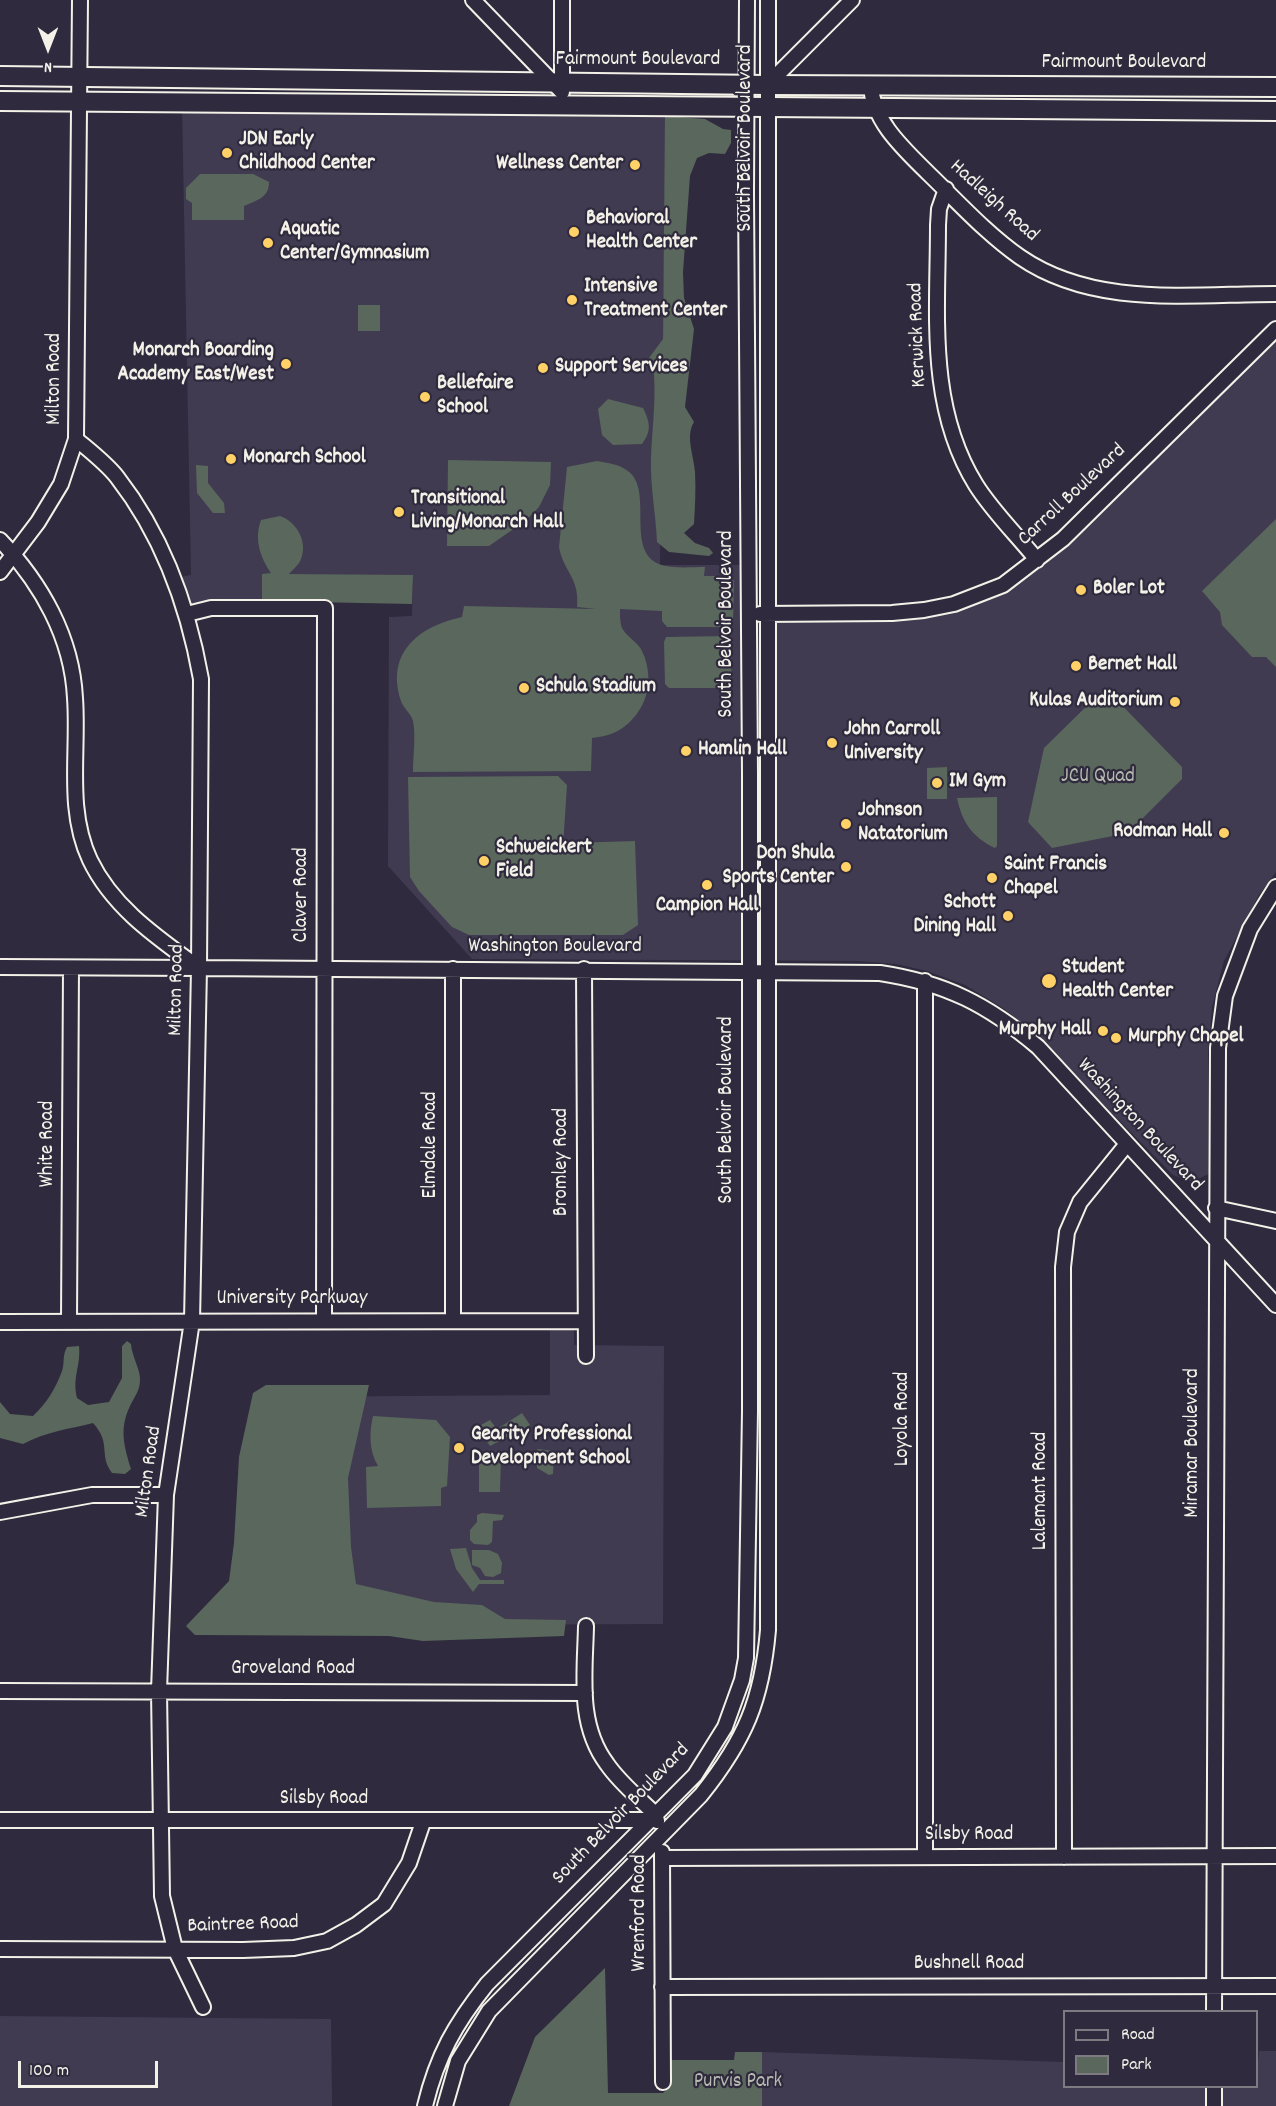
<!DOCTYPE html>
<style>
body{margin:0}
#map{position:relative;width:1276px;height:2106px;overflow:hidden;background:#2f2a3d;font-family:Dekko,sans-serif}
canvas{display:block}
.legend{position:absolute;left:1063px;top:2010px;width:195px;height:78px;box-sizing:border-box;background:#2f2a3d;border:2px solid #7e7a81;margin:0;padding:8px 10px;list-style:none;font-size:18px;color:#f4f1e8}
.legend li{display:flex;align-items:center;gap:12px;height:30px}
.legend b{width:30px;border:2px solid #7e7a81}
.north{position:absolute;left:18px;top:18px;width:60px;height:60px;-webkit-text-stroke:4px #2f2a3d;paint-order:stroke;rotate:180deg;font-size:16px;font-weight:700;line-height:24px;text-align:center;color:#f4f1e8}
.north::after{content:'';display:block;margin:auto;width:21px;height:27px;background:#f4f1e8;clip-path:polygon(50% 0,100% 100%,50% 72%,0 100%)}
.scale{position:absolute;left:18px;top:2061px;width:140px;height:27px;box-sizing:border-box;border:3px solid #f4f1e8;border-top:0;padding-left:8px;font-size:18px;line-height:21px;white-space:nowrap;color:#f4f1e8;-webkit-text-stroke:4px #2f2a3d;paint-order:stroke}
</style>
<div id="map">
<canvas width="1276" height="2106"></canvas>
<ul class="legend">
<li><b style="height:8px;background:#2f2a3d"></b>Road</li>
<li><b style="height:16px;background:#5a675c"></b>Park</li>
</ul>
<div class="north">N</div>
<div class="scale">100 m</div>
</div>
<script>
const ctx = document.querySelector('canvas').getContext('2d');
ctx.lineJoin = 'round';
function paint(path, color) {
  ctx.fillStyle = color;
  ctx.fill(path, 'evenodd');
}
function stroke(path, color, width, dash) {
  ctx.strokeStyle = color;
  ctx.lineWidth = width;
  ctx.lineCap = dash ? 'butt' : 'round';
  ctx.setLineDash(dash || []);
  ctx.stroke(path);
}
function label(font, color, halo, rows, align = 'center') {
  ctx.font = font + ' Dekko,sans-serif';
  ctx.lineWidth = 4.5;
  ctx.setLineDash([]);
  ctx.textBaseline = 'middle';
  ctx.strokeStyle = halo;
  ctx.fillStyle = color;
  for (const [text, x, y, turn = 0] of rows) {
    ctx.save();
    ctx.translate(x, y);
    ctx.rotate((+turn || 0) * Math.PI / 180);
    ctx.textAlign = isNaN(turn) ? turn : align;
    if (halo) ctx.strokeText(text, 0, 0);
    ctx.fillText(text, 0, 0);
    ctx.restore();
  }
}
const built = new Path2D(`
 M182 107 666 111 660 565H741V621L932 617 982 601 1021 580 1051 558 1276 338V872L1259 895 1224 961 1212 1007 1208 1054 1209 1174 1191 1182 1173 1175 1033 1033 1003 1008 965 985 927 971 896 964 857 961 472 959 388 866 389 617 412 616 413 576 263 574 262 601 189 604 180 577 191 575Z
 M550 1328H574V1345L664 1346 663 1624 241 1626 262 1397 550 1395Z
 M0 2016 331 2019 332 2106H0Z
 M1259 2051H1276V2106H1220V2087L1256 2086Z
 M762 2052 1064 2062V2086L1214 2087V2106H762Z`);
const green = new Path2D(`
 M665 116 705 119 723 129 731 130V143L725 154 709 153 697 158 690 176 683 272 684 298 694 329 685 407 694 422C685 436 694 456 695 472 696 489 695 507 694 524L684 533 695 543 709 548 713 553 709 556 669 552 657 542C656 515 650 486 651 458 652 427 657 396 653 365L646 362 663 339Z
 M200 174H253L269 182C269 198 257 200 244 206V220H192V203L186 199V188Z
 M358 305H380V331H358Z
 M608 399 643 408C650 422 652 431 642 444L613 445 602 435 598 409Z
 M448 460 551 462 550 485 539 507 525 521 489 546H447Z
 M597 461C608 463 619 464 628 471 654 490 625 550 659 564 671 569 692 567 705 567L704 576H729L734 581 733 622 727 627H667L662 621V611L620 609C620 615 620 623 622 628 626 636 636 641 641 649 652 670 651 696 636 715 623 731 611 736 592 738L591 771 413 772C413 756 416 736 413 721 411 713 403 708 401 701 385 652 420 626 462 617L464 606 596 609 577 607C580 578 563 571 559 547L567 467Z
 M196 465 208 466V483L224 503 225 513H213L197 493Z
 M280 516C297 522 308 542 301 559 299 565 293 569 289 574L413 575 412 604 262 601V574L271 573C260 557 254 539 261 520Z
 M1276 519V667L1266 657H1252L1222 625 1220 612 1202 591Z
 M728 636 732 642 731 683 728 688H669L665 684 664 642 666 637Z
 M1101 692H1109L1182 767V779L1128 833 1052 848 1028 822 1044 748Z
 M947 767V799H927V768Z
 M558 776 567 785 563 847 572 843 635 841 638 925 623 935H469L452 927 419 891 410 877 408 777Z
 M997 797V846L995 848C972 837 962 822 957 798Z
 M127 1341 131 1344C132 1357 141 1371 140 1380 140 1391 134 1397 130 1406 119 1429 124 1446 131 1469L125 1474 112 1473C98 1454 112 1444 93 1423 69 1429 45 1432 23 1444L0 1438V1402L10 1414 33 1416C46 1404 56 1388 62 1371 65 1362 62 1356 67 1347L79 1346C81 1367 72 1376 77 1398L88 1405 109 1402 122 1378V1346Z
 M266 1385H369L348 1478 351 1547 356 1584 434 1602 482 1605 505 1619 566 1620 564 1636 423 1641 389 1636 195 1635 186 1626 229 1581 234 1543 239 1457 253 1393Z
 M522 1413 530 1425 490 1446 477 1427 490 1420 497 1429Z
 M373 1416 436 1420 450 1437 447 1486 441 1488V1506L367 1508 366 1467 378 1466C369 1451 369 1433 373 1416Z
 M537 1449 554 1451 553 1474 549 1475 537 1468Z
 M479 1457H501L500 1492H479Z
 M482 1513 504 1515 502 1520 493 1521 492 1542 488 1545 474 1544 470 1540V1530L477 1522V1515Z
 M466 1548 472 1568 480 1580H504V1584H479L473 1592 456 1569 450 1549Z
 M472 1550H489L498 1554 502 1563 501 1573 493 1577 485 1576 480 1568 472 1565Z
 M605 1968 608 2093H663L668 2088V2060H734L735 2052H762V2106H509L535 2037Z`);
const minor = new Path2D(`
 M80 0 76 439C90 451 106 463 117 477 163 536 188 606 201 679L199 968 192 1321 166 1495 159 1691 162 1896 175 1949 203 2007
 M473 0 562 92
 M562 0V91
 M767 85 852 0
 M871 85C872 121 905 150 929 174 958 202 987 234 1020 257 1094 308 1190 294 1276 294
 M946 189 939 209 938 225C938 314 927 406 976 485 993 512 1017 535 1037 560
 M0 540C41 583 72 637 75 698 79 752 66 809 90 860 113 908 158 938 199 968L880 973C946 983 988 1005 1038 1047L1276 1305
 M0 572 38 522 61 484 76 439
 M187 614 211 608H325L324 1321
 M760 614 892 613 924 610 954 604 1003 585 1063 539 1276 329
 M0 967 199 968
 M453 969V1321
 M584 969 586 1356
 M925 981V1857
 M1216 1208 1276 1221
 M69 1321 71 968
 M0 1322 584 1321
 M0 1512 92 1495H166
 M586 1626C585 1674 577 1724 607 1764 620 1783 639 1798 655 1814L657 1821
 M0 1691 585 1693
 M0 1820H649
 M662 1852 663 2082
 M1064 1857 1063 1267 1067 1232 1080 1202 1127 1144
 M662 1858 1276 1856
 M0 1949 243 1950 294 1948 327 1941 356 1925 384 1904 409 1863 423 1822
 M662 1987 1276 1986
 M1214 2012 1218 1048 1225 996 1250 929 1276 887
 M425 2106C437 2056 455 2024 487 1984L695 1775 725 1727 742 1680 746 1658 750 1411V773L746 193 747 0
 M445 2106 458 2061 489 2011 701 1795C745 1740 762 1700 768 1630V0
 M1214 2106V2086`);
const major = new Path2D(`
 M0 76 767 85 1276 87
 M0 101 1276 111`);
const markers = [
 [227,153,6,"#ffd166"],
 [635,165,6,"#ffd166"],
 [574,232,6,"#ffd166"],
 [268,243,6,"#ffd166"],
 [572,300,6,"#ffd166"],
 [286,364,6,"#ffd166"],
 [543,368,6,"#ffd166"],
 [425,397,6,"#ffd166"],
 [231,459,6,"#ffd166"],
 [399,512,6,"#ffd166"],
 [1081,590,6,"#ffd166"],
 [1076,666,6,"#ffd166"],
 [524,688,6,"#ffd166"],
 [1175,702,6,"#ffd166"],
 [832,743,6,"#ffd166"],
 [686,751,6,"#ffd166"],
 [937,783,6,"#ffd166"],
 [846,824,6,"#ffd166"],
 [1224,833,6,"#ffd166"],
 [484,861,6,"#ffd166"],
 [846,867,6,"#ffd166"],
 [992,878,6,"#ffd166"],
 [707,885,6,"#ffd166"],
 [1008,916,6,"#ffd166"],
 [1049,981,8,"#ffd166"],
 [1103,1031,6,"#ffd166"],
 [1116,1038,6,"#ffd166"],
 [459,1448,6,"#ffd166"]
];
const streetNames = [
 ["Fairmount Boulevard",638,61],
 ["Fairmount Boulevard",1124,64],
 ["South Belvoir Boulevard",747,138,-90],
 ["Hadleigh Road",993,202,42],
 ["Kerwick Road",919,335,-92],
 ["Milton Road",56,379,-90],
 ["Carroll Boulevard",1073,496,-43],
 ["South Belvoir Boulevard",728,624,-90],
 ["Claver Road",303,895,-90],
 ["Washington Boulevard",555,948],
 ["Milton Road",178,990,-89],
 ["South Belvoir Boulevard",728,1110,-90],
 ["Washington Boulevard",1139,1126,47],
 ["White Road",49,1144,-90],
 ["Elmdale Road",432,1145,-90],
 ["Bromley Road",563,1162,-90],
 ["University Parkway",292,1300],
 ["Loyola Road",904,1419,-90],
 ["Miramar Boulevard",1194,1443,-90],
 ["Milton Road",150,1472,-82],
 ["Lalemant Road",1042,1491,-90],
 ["Groveland Road",293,1670],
 ["Silsby Road",324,1800],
 ["South Belvoir Boulevard",622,1815,-46],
 ["Silsby Road",969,1836],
 ["Wrenford Road",641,1913,-90],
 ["Baintree Road",243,1926,-2],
 ["Bushnell Road",969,1965]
];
const poiNames = [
 ["JDN Early",239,141],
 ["Childhood Center",239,165],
 ["Wellness Center",623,165,"right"],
 ["Behavioral",586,220],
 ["Health Center",586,244],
 ["Aquatic",280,231],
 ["Center/Gymnasium",280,255],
 ["Intensive",584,288],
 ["Treatment Center",584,312],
 ["Monarch Boarding",274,352,"right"],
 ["Academy East/West",274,376,"right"],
 ["Support Services",555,368],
 ["Bellefaire",437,385],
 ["School",437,409],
 ["Monarch School",243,459],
 ["Transitional",411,500],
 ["Living/Monarch Hall",411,524],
 ["Boler Lot",1093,590],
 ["Bernet Hall",1088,666],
 ["Schula Stadium",536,688],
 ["Kulas Auditorium",1163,702,"right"],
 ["John Carroll",844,731],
 ["University",844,755],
 ["Hamlin Hall",698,751],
 ["IM Gym",949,783],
 ["Johnson",858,812],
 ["Natatorium",858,836],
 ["Rodman Hall",1212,833,"right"],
 ["Schweickert",496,849],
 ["Field",496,873],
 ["Don Shula",834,855,"right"],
 ["Sports Center",834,879,"right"],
 ["Saint Francis",1004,866],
 ["Chapel",1004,890],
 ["Schott",996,904,"right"],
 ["Dining Hall",996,928,"right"],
 ["Campion Hall",707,907,"center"],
 ["Student",1062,969],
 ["Health Center",1062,993],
 ["Murphy Hall",1091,1031,"right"],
 ["Murphy Chapel",1128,1038],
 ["Gearity Professional",471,1436],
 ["Development School",471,1460]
];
const parkNames = [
 ["JCU Quad",1098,778],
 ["Purvis Park",738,2083]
];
paint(built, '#403b51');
paint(green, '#5a675c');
stroke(minor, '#f4f1e8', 18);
stroke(major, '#f4f1e8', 22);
stroke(minor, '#2f2a3d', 14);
stroke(major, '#2f2a3d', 18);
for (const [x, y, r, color] of markers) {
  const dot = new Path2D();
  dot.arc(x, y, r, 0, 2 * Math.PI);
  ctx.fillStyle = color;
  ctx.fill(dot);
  stroke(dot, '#2f2a3d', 2);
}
label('21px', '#f4f1e8', '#2f2a3d', streetNames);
label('bold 21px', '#f4f1e8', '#2f2a3d', poiNames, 'left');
label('21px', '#b6bab0', '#2f2a3d', parkNames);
</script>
